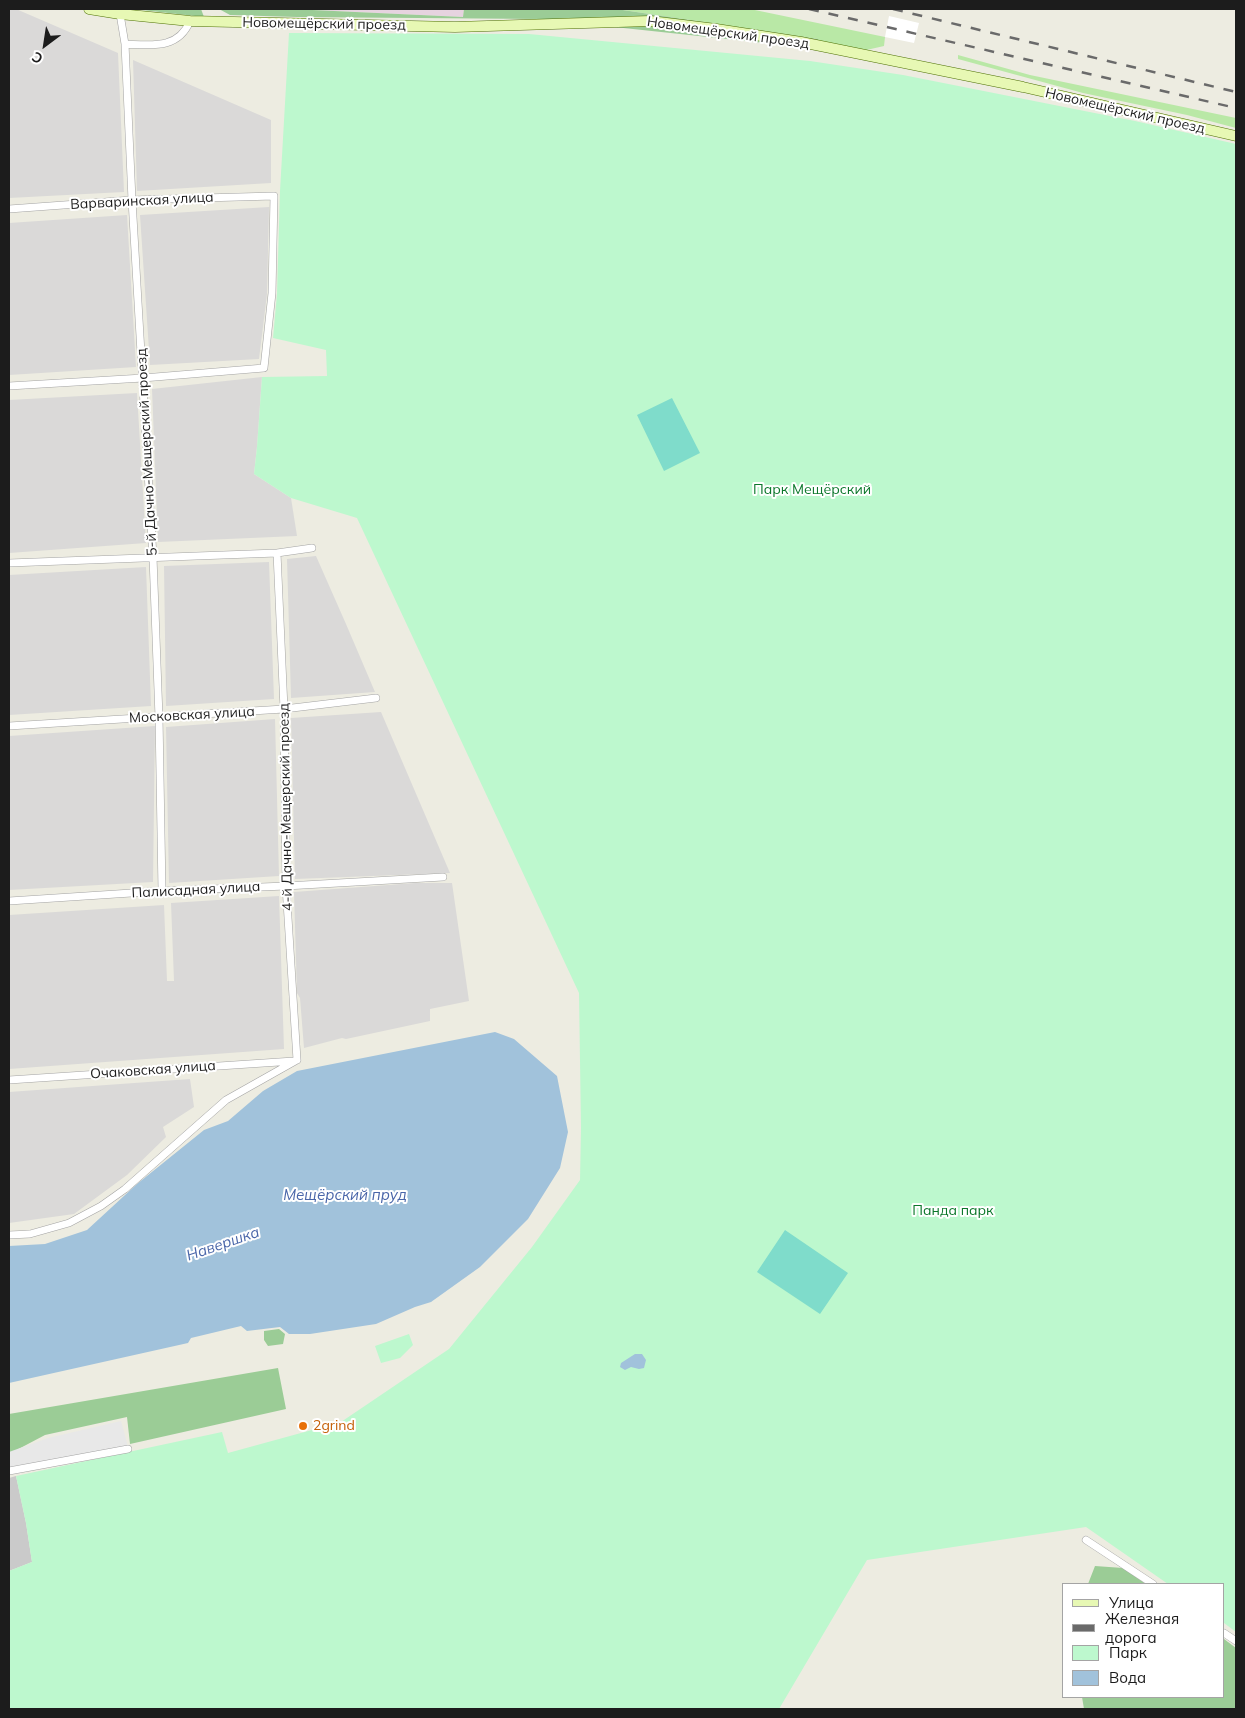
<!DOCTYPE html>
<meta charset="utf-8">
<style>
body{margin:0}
#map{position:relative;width:1245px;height:1718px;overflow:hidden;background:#edece1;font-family:Mulish,sans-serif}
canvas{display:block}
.frame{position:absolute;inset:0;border:10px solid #1c1c1c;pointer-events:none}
.legend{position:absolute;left:1062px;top:1583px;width:162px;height:115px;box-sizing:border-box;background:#fff;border:1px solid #a4a4a4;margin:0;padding:6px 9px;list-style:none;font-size:15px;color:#1c1c1c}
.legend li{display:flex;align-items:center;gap:10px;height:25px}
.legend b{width:25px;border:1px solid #a4a4a4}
.north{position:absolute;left:20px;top:20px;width:50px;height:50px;-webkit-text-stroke:4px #fff;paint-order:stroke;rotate:211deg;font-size:14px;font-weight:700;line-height:20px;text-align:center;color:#1c1c1c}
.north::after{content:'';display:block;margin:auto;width:18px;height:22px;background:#1c1c1c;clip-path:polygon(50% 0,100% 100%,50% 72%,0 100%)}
</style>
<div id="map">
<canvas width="1245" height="1718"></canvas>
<div class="frame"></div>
<ul class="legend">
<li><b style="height:6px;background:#e7f8b4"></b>Улица</li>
<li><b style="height:6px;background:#6a6a6a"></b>Железная дорога</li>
<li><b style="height:14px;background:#bdf8ce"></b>Парк</li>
<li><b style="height:14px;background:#a1c2db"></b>Вода</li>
</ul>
<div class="north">С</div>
</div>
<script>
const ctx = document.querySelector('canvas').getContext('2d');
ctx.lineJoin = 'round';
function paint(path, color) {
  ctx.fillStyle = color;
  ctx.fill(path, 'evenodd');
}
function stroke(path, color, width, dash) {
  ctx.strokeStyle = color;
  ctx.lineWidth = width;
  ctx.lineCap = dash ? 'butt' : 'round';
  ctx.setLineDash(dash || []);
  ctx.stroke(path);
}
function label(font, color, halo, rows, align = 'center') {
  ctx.font = font + ' Mulish,sans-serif';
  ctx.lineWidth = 4;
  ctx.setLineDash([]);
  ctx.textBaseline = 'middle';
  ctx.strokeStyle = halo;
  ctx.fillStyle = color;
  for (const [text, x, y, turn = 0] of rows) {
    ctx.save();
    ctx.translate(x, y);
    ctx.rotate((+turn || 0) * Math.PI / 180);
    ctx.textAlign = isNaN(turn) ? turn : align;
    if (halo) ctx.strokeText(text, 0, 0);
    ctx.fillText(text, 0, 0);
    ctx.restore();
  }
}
const residential = new Path2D(`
 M9 9H16L118 53 124 192 9 198Z
 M133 60 271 120V183L137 191Z
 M269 207 267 294 259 359 150 365 140 215Z
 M127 215 136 367 9 375V223Z
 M262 377 257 447 254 474 291 498 297 536 158 542 152 389Z
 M137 393 146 543 9 553V400Z
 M316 556 346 624 375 692 291 698 287 559Z
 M269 562 274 699 166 706 164 566Z
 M146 567 151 706 9 715V575Z
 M381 712 450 873 295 879 291 718Z
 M275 719 279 876 169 883 166 727Z
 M155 726 153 882 9 890V736Z
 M415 883H452L469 1001 430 1009V1021L346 1039 342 1038 304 1048 300 998 297 993 294 892Z
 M279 896 284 1049 9 1069V915L164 905 167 981H174L171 903Z
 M190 1079 194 1107 163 1127 166 1137 127 1175 74 1214 9 1223V1092Z`);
const industrial = new Path2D(`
 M291 9H464L463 17Z`);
const religious = new Path2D(`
 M16 1476 26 1523 32 1562 9 1571V1478Z`);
const grass = new Path2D(`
 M616 9H750L885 37 884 46 862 51 821 49 818 39Z
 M958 55 1030 75 1236 118V128L1187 115 1083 93 958 59Z`);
const forest = new Path2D(`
 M133 9H201L204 17Z
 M219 9H291L463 17 464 9 556 10 559 9H616L818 39 821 49 539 19 297 17 230 15Z
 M279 1329 285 1334 283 1344 268 1346 264 1340V1331Z
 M278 1368 286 1409 130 1444 127 1417 45 1435 9 1454V1414Z
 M1095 1566 1123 1568 1146 1584H1088Z
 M1224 1639 1236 1648V1709H1084L1082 1697H1224Z`);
const park = new Path2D(`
 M289 33 529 34 810 61 903 75 1135 121 1236 144V1632L1224 1623V1584H1168L1086 1527 867 1560 779 1709H9V1571L32 1562 26 1523 16 1476 222 1432 228 1453 341 1422 449 1349 532 1247 580 1180 581 1128 579 993 357 518 291 498 254 474 257 447 262 377 327 376 326 350 273 338 277 294 280 191Z
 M409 1334 413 1345 400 1358 381 1363 375 1346Z`);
const pitch = new Path2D(`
 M672 398 700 453 664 471 637 415Z
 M785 1230 848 1273 820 1314 757 1272Z`);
const parking = new Path2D(`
 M121 1421 129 1450 9 1475V1452L48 1438Z`);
const water = new Path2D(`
 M495 1032 514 1039 557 1076 568 1132 560 1168 528 1219 480 1267 431 1302 415 1307 376 1324 310 1334H289L280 1327 247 1331 241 1326 191 1338 188 1343 9 1383V1246L45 1244 87 1230 137 1184 204 1130 228 1121 263 1091 297 1071Z
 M635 1354H642L646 1360 644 1368 639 1369 631 1367 625 1370 620 1367 621 1363Z`);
const pier = new Path2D(`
 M889 16 919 23 914 43 885 37Z`);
const street = new Path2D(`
 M120 14 125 44 132 200 153 557 159 717 162 891
 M125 44C151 45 178 50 190 21
 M9 209 132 200 274 196 272 293 264 368 143 378 9 386
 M277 553 284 709 286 886 297 1060
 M9 563 277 553 312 548
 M9 726 284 709 376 698
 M9 901 162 891 286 886 443 877
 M9 1080 294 1061
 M9 1235 30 1234 69 1223 101 1206 125 1189 226 1100 297 1060
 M9 1471 128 1449
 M1086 1540 1153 1584
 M1224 1633 1236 1641`);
const secondary = new Path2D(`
 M89 9 120 14 190 21 455 27 650 21 716 29 801 42 1023 87 1236 136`);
const rail = new Path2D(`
 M809 9 1236 108
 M893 9 1236 92`);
const markers = [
 [303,1426,5,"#e8710a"]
];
const streetNames = [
 ["Новомещёрский проезд",324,24,1],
 ["Новомещёрский проезд",728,33,8],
 ["Новомещёрский проезд",1125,111,13],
 ["Варваринская улица",142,201,-3],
 ["5-й Дачно-Мещерский проезд",147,452,-93],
 ["Московская улица",192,715,-3],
 ["4-й Дачно-Мещерский проезд",286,807,-91],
 ["Палисадная улица",196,890,-3],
 ["Очаковская улица",153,1070,-4]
];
const parkNames = [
 ["Парк Мещёрский",812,490],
 ["Панда парк",953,1211]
];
const foodNames = [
 ["2grind",313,1426]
];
const waterNames = [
 ["Мещёрский пруд",345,1195],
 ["Навершка",223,1244,-19]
];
paint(residential, '#dad9d8');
paint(industrial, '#e6d3df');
paint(religious, '#cacaca');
paint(grass, '#b9e8a6');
paint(forest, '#9bcc96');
paint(park, '#bdf8ce');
paint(pitch, '#7fdccb');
paint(parking, '#e8e8e8');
paint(water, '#a1c2db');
paint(pier, '#fff');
stroke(street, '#a3a3a3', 8);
stroke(secondary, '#4e7006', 11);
stroke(street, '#fff', 7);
stroke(secondary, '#e7f8b4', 10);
stroke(rail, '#6a6a6a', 2.5, [10, 10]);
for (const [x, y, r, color] of markers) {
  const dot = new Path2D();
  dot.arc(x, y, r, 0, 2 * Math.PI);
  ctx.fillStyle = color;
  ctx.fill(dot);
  stroke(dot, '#fff', 2);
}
label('14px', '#1c1c1c', '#fff', streetNames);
label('14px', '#0c772b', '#fff', parkNames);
label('14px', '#c56008', '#fff', foodNames, 'left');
label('italic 15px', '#4a66a9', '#fff', waterNames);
</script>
